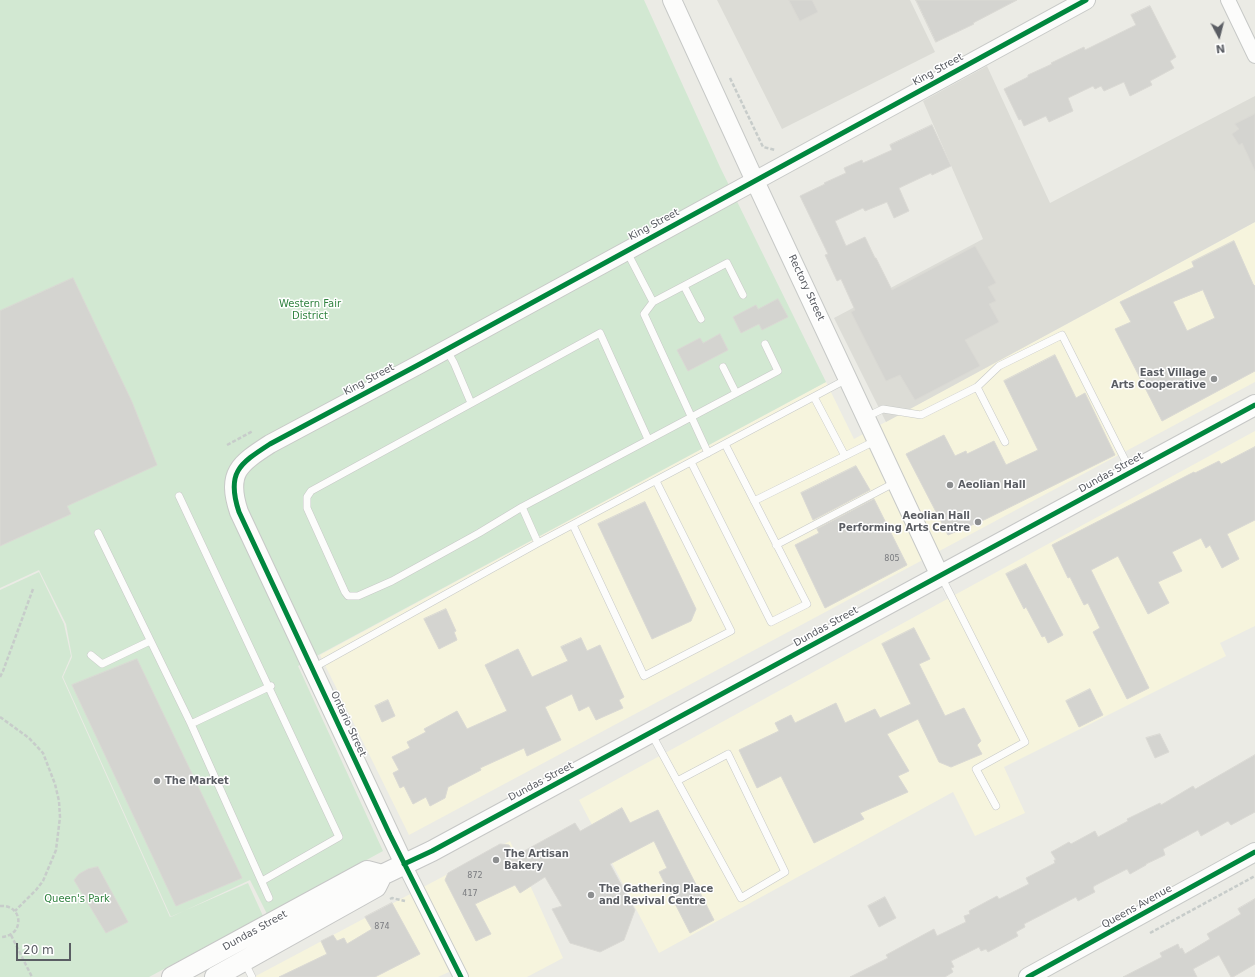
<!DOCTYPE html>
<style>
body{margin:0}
#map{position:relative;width:1255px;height:977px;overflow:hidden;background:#ebebe5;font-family:"DejaVu Sans",sans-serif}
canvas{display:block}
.north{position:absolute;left:1199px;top:16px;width:40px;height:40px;-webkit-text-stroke:3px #fff;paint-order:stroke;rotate:173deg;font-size:11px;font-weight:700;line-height:16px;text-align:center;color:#5a5d63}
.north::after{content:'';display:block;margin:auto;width:14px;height:18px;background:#5a5d63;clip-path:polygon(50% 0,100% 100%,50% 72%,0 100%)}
.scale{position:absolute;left:16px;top:943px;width:55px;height:18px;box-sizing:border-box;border:2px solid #5a5d63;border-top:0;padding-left:5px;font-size:12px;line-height:14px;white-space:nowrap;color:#5a5d63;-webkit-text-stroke:3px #fff;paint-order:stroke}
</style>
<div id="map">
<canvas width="1255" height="977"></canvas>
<div class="north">N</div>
<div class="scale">20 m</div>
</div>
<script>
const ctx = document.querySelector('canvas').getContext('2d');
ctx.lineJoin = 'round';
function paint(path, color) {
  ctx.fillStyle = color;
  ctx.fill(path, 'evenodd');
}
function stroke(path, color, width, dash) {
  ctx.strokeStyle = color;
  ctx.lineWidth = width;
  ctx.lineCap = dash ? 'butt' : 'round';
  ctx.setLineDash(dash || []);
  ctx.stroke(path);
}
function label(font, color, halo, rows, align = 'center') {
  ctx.font = font + ' "DejaVu Sans",sans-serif';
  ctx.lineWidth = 3;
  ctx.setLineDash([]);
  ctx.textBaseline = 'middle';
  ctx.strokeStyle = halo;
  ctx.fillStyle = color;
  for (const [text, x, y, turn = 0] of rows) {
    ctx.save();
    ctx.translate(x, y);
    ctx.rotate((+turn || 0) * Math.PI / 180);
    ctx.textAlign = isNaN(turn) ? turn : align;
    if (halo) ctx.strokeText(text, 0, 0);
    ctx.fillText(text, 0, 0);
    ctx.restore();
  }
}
const commercial = new Path2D(`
 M1255 222V382L409 835 320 655 826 382 854 439Z
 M1255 431V626L1220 643 1226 656 1004 767 1025 813 975 836 953 792 659 953 579 800Z
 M510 841 563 958 527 977H456L449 972 438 977H254Z`);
const industrial = new Path2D(`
 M717 0H910L935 52 782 129Z
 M987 66 1050 203 1255 96V222L886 422 834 318 983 239 923 101Z`);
const green = new Path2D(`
 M0 0H644L720 167 826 382 298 666 383 851 267 914 250 880 171 917 63 677 72 657 66 624 39 570 0 588Z
 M39 572 64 624 71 656 62 677 170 917 248 883 263 916 149 977H0V590Z`);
const building = new Path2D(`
 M789 0H812L818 12 800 21Z
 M916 0H1017L973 23 974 24 936 42Z
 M1150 6 1176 57 1170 61 1174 68 1150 81 1152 85 1130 96 1124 82 1104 91 1101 86 1095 89 1093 86 1068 98 1073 111 1049 122 1046 116 1024 126 1021 119 1019 120 1004 89 1028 77V75L1052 64 1051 63 1084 47 1085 50 1136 25 1131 15Z
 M1255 114V171L1242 143 1239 145 1232 134 1239 129 1235 124Z
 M932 125 951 166 932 175 931 173 899 188 909 211 894 218 887 202 865 211 863 208 835 221 846 246 865 237 875 258H876L892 290 975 246 996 283 988 287 996 301 989 304 999 322 965 340 980 366 915 400 900 375 886 381 851 312 855 310 841 279 837 281 825 255 828 254 800 196 825 184 824 183 846 173 844 168 862 160 863 163 892 150 890 145Z
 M1234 241 1253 284 1255 286V371L1162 421 1115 329 1131 322 1120 302 1194 267 1192 262ZM1203 290 1215 318 1187 331 1173 302Z
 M73 278 132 402 157 465 67 506 71 514 0 546V311Z
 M778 299 788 317 762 330 759 324 741 333 733 317 756 305 758 309Z
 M720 334 728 350 688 371 677 350 700 338 703 343Z
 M1055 355 1076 398 1085 393 1115 455 986 519 948 535 906 454 944 435 955 456 966 451 967 454 994 441 1006 465 1038 450 1004 381Z
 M1255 447V520L1227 534 1239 559 1222 568 1210 545 1206 548 1201 538 1172 552 1182 571 1158 582 1169 603 1148 614 1118 556 1091 570 1149 688 1127 699 1093 632 1100 628 1088 603 1084 605 1070 577 1068 578 1052 545 1194 472 1195 473 1219 461 1221 464Z
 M856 466 870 490 813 520 801 493Z
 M874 499 907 565 825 608 795 545 819 533 817 529Z
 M645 502 696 609 691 621 652 639 598 524Z
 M1026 564 1063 635 1048 643 1045 636 1042 637 1026 607 1024 609 1006 574Z
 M446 609 456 631 454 632 457 640 439 649 424 619Z
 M914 628 930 659 919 664 945 716 964 708 981 741 977 745 982 754 951 767 939 762 918 719 887 734 909 771 898 776 908 792 860 813 864 819 814 843 781 776 757 788 739 750 779 731 775 723 791 715 795 723 836 703 845 723 875 709 880 718 911 704 882 644Z
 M581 638 587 651 600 645 624 697 619 700 623 708 596 720 589 706 579 711 572 694 545 707 561 740 527 756 524 748 480 768 481 770 448 787 445 798 430 806 426 797 413 804 404 786 400 788 393 773 399 770 392 757 410 748 407 742 426 732 424 729 457 711 467 729 507 711 485 665 518 649 532 677 568 661 561 647Z
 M137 659 242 878 176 906 72 685Z
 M1090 689 1103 715 1079 727 1066 701Z
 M388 700 395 716 382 722 375 706Z
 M1160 734 1169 752 1155 758 1146 738Z
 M1255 755V812L1231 825 1228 821 1201 836 1198 830 1163 849 1165 855 1146 864V865L1130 874 1127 869 1094 886 1093 888 1095 892 1078 901 1076 897 1024 924 1025 927 1016 932 1018 936 988 952 986 949 981 951 979 947 951 961 954 967 951 968 953 972 945 977H850L888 958 886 955 934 929 937 936 966 922 964 916 970 914 969 911 997 896 999 899 1029 884 1026 878 1055 863 1054 860H1056L1051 852 1055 850 1069 842 1071 844 1095 831 1098 837 1128 821 1127 819 1160 803 1161 805 1193 786 1195 789Z
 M622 808 630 823 658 810 714 920 690 933 659 872 667 868 654 841 610 864 635 910 624 940 600 952 570 943 552 909 562 906 545 877 520 893 515 885 475 904 491 934 476 941 445 880 448 873 500 844 509 845 515 856 575 823 580 831Z
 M98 867 128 922 106 933 74 880 79 874 88 869Z
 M885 897 896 918 879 927 868 906Z
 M1255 899V964L1233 977H1231L1219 955 1193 969 1197 977H1123L1162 957 1160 953 1178 944 1180 949 1182 948 1185 954 1210 939 1207 934 1241 914 1238 909Z
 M392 903 420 954 375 977H279L327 954 321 941 333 935 337 941 344 938 347 944 372 929 365 917Z`);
const path = new Path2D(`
 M730 78 763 147 775 150
 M227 445 253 431
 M0 677 3 671 33 589
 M0 717 29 738 43 753 55 784 59 801 60 817 56 850 43 881 36 890 15 911
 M390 899 392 898 405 901
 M0 906C24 904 25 937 0 937
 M1150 933 1255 876
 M11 935 32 977`);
const service = new Path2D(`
 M626 250 653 302 644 314 708 453
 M684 286 701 319
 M653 302 727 263 743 295
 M446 349 454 363 471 403
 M723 367 736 393
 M814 397 845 456
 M866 417 883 409 921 415 977 387
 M648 439 600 333 311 491 307 497V508L345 592 348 596H358L392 581 479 533 522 507 778 371 765 344
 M1005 442 977 387 999 366 1062 335 1131 472
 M691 462 771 622 807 604 725 444
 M179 496 339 837 262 881
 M754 501 877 440
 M522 507 538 543
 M573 525 644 676 731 631 656 481
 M98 533 191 724 269 898
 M776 545 896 482
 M941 576 1025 742 976 769 996 806
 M91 655 102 664 150 641
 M313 668 538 543 847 379
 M191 724 271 686
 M651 733 741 898 785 872 728 754 677 781
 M245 963 252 977`);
const minor = new Path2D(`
 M1228 0 1255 56
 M404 864 461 977`);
const tertiary = new Path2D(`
 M672 0 755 181 940 576
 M404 864 239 512C226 473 239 464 270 444L418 365 1086 0
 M1028 977 1255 852`);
const secondary = new Path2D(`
 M172 977 367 871 382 875 432 851 1255 405
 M215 977 376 887 382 875`);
const cycleway = new Path2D(`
 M404 864 432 851 1255 405
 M461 977 390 835 239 512C226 473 239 464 270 444L418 365 1086 0
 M1028 977 1255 852`);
const markers = [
 [1214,379,4,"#8d8f90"],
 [950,485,4,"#8d8f90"],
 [978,522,4,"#8d8f90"],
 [157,781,4,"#8d8f90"],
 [496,860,4,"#8d8f90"],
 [591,895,4,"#8d8f90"]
];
const numberNames = [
 ["805",892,559],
 ["872",475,876],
 ["417",470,894],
 ["874",382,927]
];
const streetNames = [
 ["King Street",938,70,-29],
 ["King Street",654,225,-28],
 ["Rectory Street",806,288,65],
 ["King Street",369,380,-28],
 ["Dundas Street",1111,473,-29],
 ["Dundas Street",826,627,-29],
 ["Ontario Street",348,724,65],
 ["Dundas Street",541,782,-28],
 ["Queens Avenue",1137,907,-29],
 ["Dundas Street",255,931,-29]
];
const parkNames = [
 ["Western Fair",310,304],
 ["District",310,316],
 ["Queen's Park",77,899]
];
const poiNames = [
 ["East Village",1206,373,"right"],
 ["Arts Cooperative",1206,385,"right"],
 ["Aeolian Hall",958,485],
 ["Aeolian Hall",970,516,"right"],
 ["Performing Arts Centre",970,528,"right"],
 ["The Market",165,781],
 ["The Artisan",504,854],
 ["Bakery",504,866],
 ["The Gathering Place",599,889],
 ["and Revival Centre",599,901]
];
paint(commercial, '#f6f4dd');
paint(industrial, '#dcdcd6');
paint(green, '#d2e8d2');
paint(building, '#d4d4d0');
stroke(building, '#dad9d4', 1);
stroke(service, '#c7c9c7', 8);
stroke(minor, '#c7c9c7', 16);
stroke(tertiary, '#c7c9c7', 20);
stroke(secondary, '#c6c7c6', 22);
stroke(path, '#c7ccca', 2.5, [4, 2]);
stroke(service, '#fcfcfb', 7);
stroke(minor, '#fcfcfb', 14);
stroke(tertiary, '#fcfcfb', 18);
stroke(secondary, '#fcfcfb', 20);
stroke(cycleway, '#00873e', 5);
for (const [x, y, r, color] of markers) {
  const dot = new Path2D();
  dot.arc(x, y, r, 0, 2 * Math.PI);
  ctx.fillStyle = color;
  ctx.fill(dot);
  stroke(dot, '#fff', 1.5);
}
label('8px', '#797b7f', null, numberNames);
label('10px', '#5a5d63', '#fff', streetNames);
label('10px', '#318340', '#fff', parkNames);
label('bold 10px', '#5a5d63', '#fff', poiNames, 'left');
</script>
